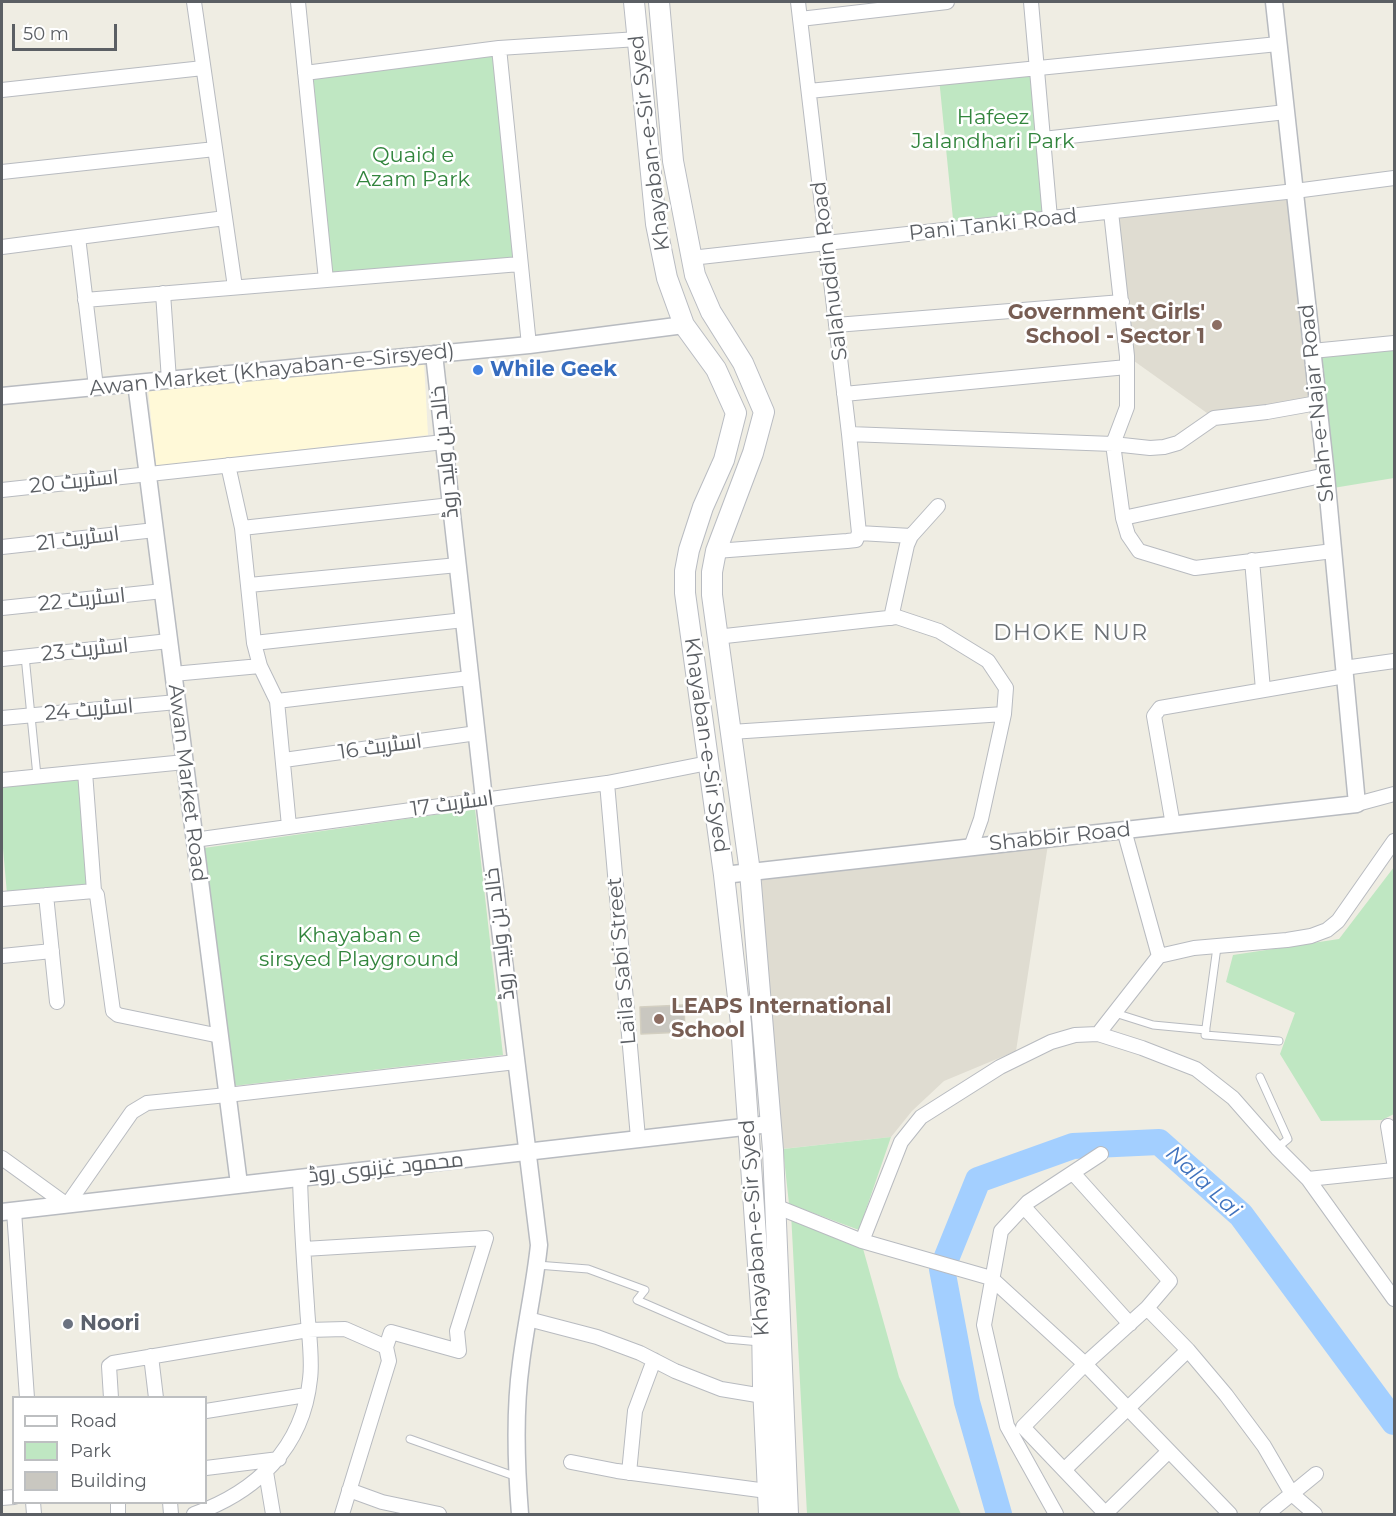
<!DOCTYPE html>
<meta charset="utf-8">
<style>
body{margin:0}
#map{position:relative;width:1396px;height:1516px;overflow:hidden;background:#efede3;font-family:Montserrat,sans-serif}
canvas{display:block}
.frame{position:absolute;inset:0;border:3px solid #5b5f64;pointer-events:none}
.legend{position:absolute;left:12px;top:1396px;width:195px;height:108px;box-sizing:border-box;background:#fff;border:2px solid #bdbfc1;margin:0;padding:8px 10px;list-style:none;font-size:18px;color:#5b5f64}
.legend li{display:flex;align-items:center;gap:12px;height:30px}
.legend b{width:30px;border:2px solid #bdbfc1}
.scale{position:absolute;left:12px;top:24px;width:105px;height:27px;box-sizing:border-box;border:3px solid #5b5f64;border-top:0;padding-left:8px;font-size:18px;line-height:21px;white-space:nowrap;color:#5b5f64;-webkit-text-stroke:4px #fff;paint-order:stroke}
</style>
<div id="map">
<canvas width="1396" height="1516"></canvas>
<div class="frame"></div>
<ul class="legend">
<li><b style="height:8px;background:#fff"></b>Road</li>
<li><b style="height:16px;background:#bfe7c2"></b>Park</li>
<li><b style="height:16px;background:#c9c7c0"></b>Building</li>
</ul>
<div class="scale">50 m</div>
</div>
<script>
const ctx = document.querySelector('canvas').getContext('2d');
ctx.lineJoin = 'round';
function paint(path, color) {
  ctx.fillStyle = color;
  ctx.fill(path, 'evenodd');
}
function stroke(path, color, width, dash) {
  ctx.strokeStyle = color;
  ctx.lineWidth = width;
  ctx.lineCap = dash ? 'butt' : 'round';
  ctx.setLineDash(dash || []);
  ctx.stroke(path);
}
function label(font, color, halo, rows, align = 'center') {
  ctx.font = font + ' Montserrat,Cairo,sans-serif';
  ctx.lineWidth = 5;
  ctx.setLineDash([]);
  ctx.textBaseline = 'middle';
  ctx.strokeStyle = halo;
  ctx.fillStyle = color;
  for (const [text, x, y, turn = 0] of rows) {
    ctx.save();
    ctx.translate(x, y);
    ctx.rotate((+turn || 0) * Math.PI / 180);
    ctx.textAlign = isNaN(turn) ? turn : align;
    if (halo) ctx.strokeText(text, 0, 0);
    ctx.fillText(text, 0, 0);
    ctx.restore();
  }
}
const commercial = new Path2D(`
 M424 362 428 435 156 466 148 389Z`);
const education = new Path2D(`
 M1295 191 1317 403 1214 418 1127 356 1111 212Z
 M1049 838 1016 1051 944 1081 912 1111 891 1137 773 1150 750 872Z`);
const green = new Path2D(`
 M499 48 520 264 326 280 305 73Z
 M1037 68 1050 218 954 229 939 78Z
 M1394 344V478L1327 489 1312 351Z
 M79 777 91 887 7 894 2 837V786Z
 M475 809 503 1055 233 1086 204 848Z
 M1394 867V1114L1382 1120 1321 1121 1280 1054 1295 1013 1226 982 1233 955 1339 939Z
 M891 1137 859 1230 789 1204 783 1149Z
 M791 1213 862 1245 899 1377 961 1514H807Z`);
const river = new Path2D(`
 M999 1514 967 1402 942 1269 978 1180 1073 1146 1159 1142 1241 1215 1394 1422`);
const building = new Path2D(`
 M684 1005 685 1032 641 1034 640 1007Z`);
const service = new Path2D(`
 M25 656 37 776
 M1217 947 1205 1035 1279 1041
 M1115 1013 1153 1025 1206 1030
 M1260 1077 1288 1139 1277 1148
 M537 1265 588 1269 645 1290 637 1300 727 1339 760 1342
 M410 1439 517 1477`);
const minor = new Path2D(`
 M194 2 235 287
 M298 2 326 280
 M1031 2 1050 218
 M800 19 947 2
 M499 48 529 345
 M305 73 499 48 638 39
 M2 90 203 68
 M809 91 1278 44
 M1043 139 1286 112
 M2 172 215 149
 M1111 212 1127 356V407L1113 444 1123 518 1128 535 1139 551 1195 568 1333 551
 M78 237 96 387
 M2 247 225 218
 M691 258 1295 191 1394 178
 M163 293 169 380
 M85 300 520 264
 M836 325 1122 302
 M1312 351 1394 343
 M844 394 1127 367
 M849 434 1113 444 1150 448 1164 447 1178 443 1214 418 1267 412 1317 403
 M228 465 242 528 254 643 260 666 277 701 289 826
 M2 490 444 442
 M1123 518 1326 475
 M242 528 451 505
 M859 533 911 536
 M2 547 155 530
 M716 551 847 541 856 540 859 533 849 434 798 2
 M1252 560 1263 690
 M249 585 458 565
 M2 608 163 591
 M891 618 907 545 911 536 938 506
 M716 637 897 617 939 631 988 661 1006 688 1004 714 981 819 971 847
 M254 643 464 620
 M2 659 169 641
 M1344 668 1394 661
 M173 674 260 666
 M277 701 470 678
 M2 718 177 702
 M731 732 1004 714
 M284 760 477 733
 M85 772 94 891 97 895 113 1011 118 1015 220 1036
 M2 780 185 762
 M607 783 638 1138
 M1357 804 1394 794
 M1173 825 1154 716 1160 708 1345 676
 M1124 830 1159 956
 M194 840 607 783 708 763
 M46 895 57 1002
 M2 899 94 891
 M2 956 52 951
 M1098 1034 1159 956 1194 948 1287 940 1311 936 1327 930 1338 921 1394 841
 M1388 1126 1394 1162
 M2 1158 67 1205 132 1112 147 1103 227 1095 516 1062
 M1073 1173 1170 1281 1147 1308 1085 1364 1023 1427 1106 1514
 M1308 1179 1394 1170
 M775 1206 862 1241 991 1278 1085 1364 1230 1514
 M1024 1207 1130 1324
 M14 1211 27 1398
 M862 1241 901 1142 921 1117 1000 1067 1051 1042 1075 1035 1098 1034 1142 1048 1196 1069 1233 1098 1277 1148 1308 1179 1394 1299
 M304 1249 486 1238 457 1331 459 1351 391 1332 386 1347
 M1147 1308 1188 1350 1226 1395 1264 1446 1292 1494 1315 1514
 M528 1319 597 1337 640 1353 675 1371 721 1389 763 1396
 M151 1356 156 1398
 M111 1398 109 1366 113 1363 308 1330 345 1329 386 1347 389 1361 342 1514
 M206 1411 306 1395
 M571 1462 617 1471 767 1491
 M206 1468 279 1459
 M1064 1470 1188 1350
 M266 1472 273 1514
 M629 1473 635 1411 654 1360
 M349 1490 382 1502 439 1514
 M2 1498 14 1497
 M33 1502 34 1514
 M118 1502V1514
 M170 1502 171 1514
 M194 1514C256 1492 303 1448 310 1379 313 1359 308 1328 307 1306 304 1263 301 1220 300 1177
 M1056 1514 1007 1426 984 1325 1001 1231 1028 1202 1101 1154
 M1105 1514 1169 1451
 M1267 1514 1316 1474`);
const tertiary = new Path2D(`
 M434 354 484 799 539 1245C535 1284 526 1323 521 1363 514 1413 516 1464 520 1514
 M136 383 239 1184
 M2 396 529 345 684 325
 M724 875 1357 804 1326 475 1274 2
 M2 1212 770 1124`);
const secondary = new Path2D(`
 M634 2 656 224 667 278 684 325 716 369 736 413 724 460 703 507 689 550 685 571V593L724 875 741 1024 762 1321 763 1386 769 1514
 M659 2 673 161 695 275 711 312 743 363 764 412 753 453 716 551 712 572V595L750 872 773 1150 788 1514`);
const markers = [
 [1217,325,6,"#8d6e63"],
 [478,370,6,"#3f7fe0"],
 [659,1019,6,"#8d6e63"],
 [68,1324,6,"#6b7280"]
];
const parkNames = [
 ["Hafeez",993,118],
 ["Jalandhari Park",993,142],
 ["Quaid e",413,156],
 ["Azam Park",413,180],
 ["Khayaban e",359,936],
 ["sirsyed Playground",359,960]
];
const streetNames = [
 ["Khayaban-e-Sir Syed",650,143,-97],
 ["Pani Tanki Road",993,225,-6],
 ["Salahuddin Road",830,271,-97],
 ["Awan Market (Khayaban-e-Sirsyed)",272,370,-6],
 ["Shah-e-Najar Road",1317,403,-96],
 ["خالد بن ولید روڈ",445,452,-96],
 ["اسٹریٹ 20",74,482,-6],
 ["اسٹریٹ 21",78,539,-7],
 ["اسٹریٹ 22",82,600,-6],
 ["اسٹریٹ 23",85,650,-6],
 ["اسٹریٹ 24",89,710,-5],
 ["Khayaban-e-Sir Syed",706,745,82],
 ["اسٹریٹ 16",380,747,-8],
 ["Awan Market Road",187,783,83],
 ["اسٹریٹ 17",452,804,-8],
 ["Shabbir Road",1060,837,-6],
 ["خالد بن ولید روڈ",500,934,-97],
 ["Laila Sabi Street",622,961,-95],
 ["محمود غزنوی روڈ",386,1168,-6],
 ["Khayaban-e-Sir Syed",755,1228,-94]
];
const educationNames = [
 ["Government Girls'",1205,313],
 ["School - Sector 1",1205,337],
 ["LEAPS International",671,1007,"left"],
 ["School",671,1031,"left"]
];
const shopNames = [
 ["While Geek",490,370]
];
const worshipNames = [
 ["Noori",80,1324]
];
const neighbourhoodNames = [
 ["DHOKE NUR",1071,634]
];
const waterNames = [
 ["Nala Lai",1203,1182,43]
];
paint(commercial, '#fff9d8');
paint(education, '#dfdcd1');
paint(green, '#bfe7c2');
stroke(river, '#a3cfff', 26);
paint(building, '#c9c7c0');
stroke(building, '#d3cfc1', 1.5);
stroke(service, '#b8bbc0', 9);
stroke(minor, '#b8bbc0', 16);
stroke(tertiary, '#b8bbc0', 19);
stroke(secondary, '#b9bcc2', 22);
stroke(service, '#fff', 7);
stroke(minor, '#fff', 14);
stroke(tertiary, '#fff', 16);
stroke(secondary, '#fff', 20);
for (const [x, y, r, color] of markers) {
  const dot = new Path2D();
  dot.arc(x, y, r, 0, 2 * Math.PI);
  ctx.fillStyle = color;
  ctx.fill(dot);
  stroke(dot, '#fff', 2);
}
label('21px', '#32853d', '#fff', parkNames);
label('21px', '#5b5f64', '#fff', streetNames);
label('bold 21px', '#785e54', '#fff', educationNames, 'right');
label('bold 21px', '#366cbe', '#fff', shopNames, 'left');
label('bold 21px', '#5b616d', '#fff', worshipNames, 'left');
ctx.letterSpacing = '1.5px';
label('22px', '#6c7176', '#fff', neighbourhoodNames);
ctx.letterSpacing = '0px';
label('italic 22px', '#4072bd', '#fff', waterNames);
</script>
